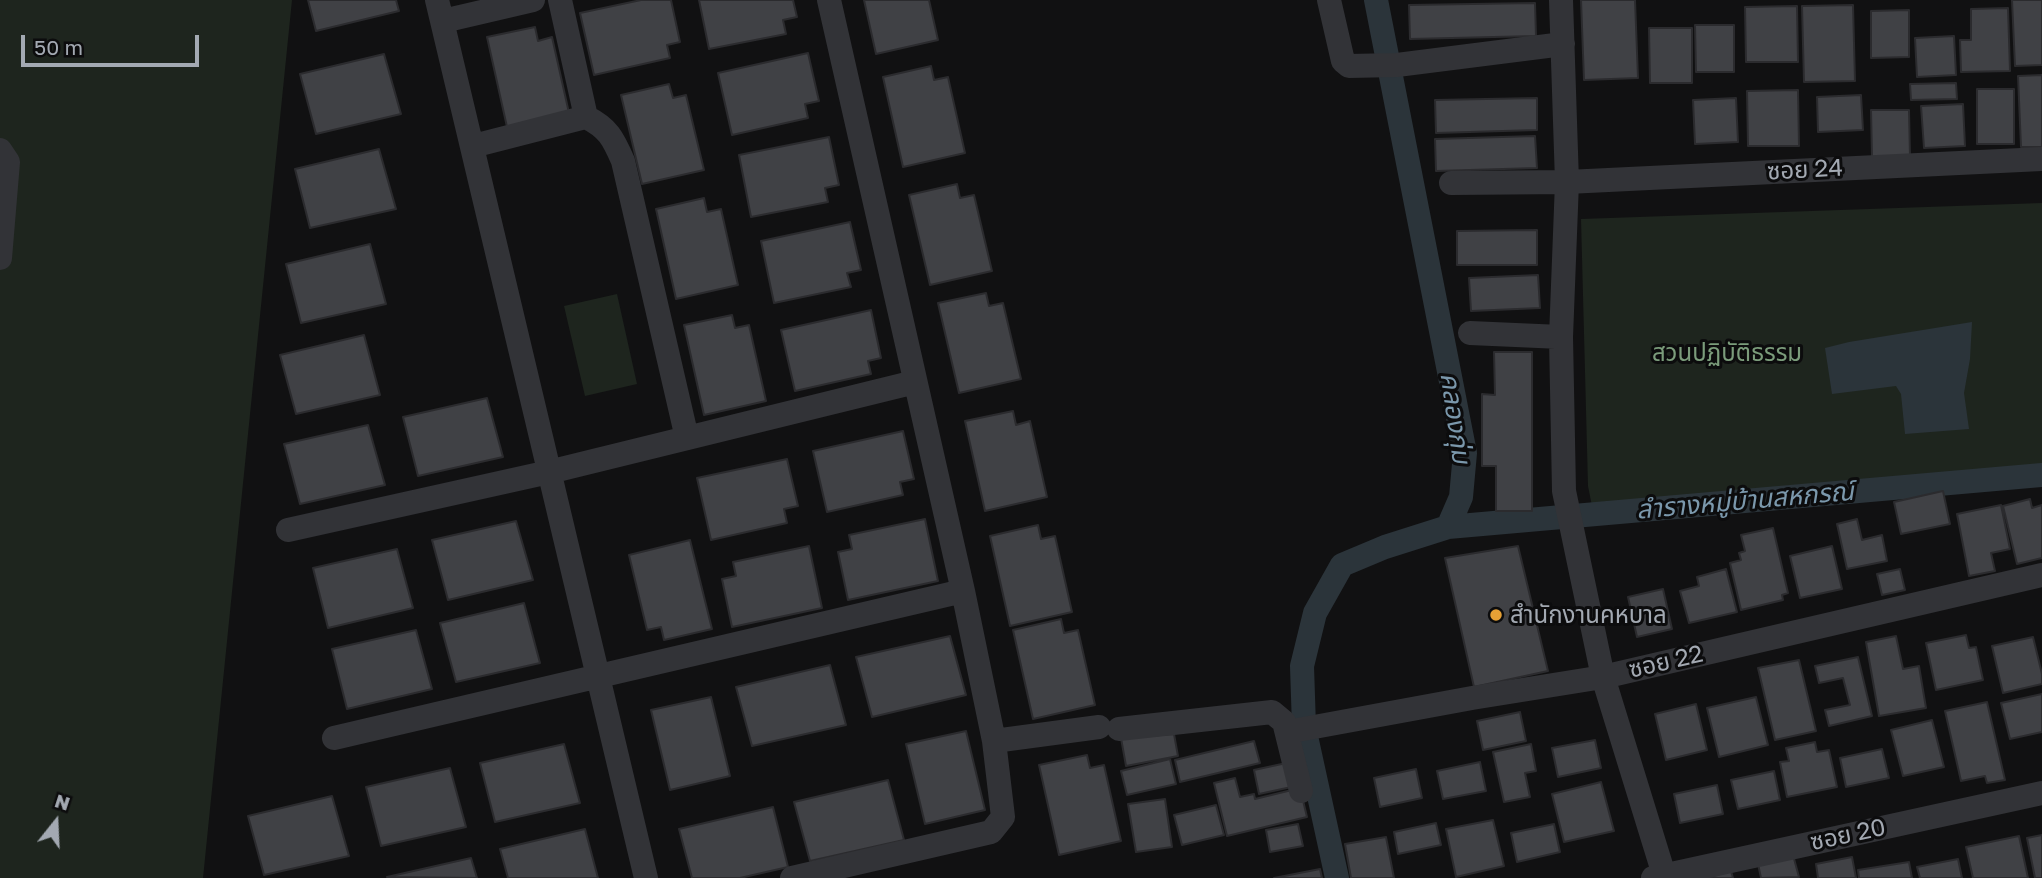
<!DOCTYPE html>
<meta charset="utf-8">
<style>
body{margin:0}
#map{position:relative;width:2042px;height:878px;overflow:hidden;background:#111112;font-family:"Golos Text",sans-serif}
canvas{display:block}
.north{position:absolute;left:21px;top:787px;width:70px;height:70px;-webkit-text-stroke:5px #0c0c0d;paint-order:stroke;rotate:18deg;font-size:19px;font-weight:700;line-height:28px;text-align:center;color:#a3a9b2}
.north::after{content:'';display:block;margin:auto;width:24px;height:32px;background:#a3a9b2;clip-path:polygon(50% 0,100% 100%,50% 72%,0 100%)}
.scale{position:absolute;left:21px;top:35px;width:178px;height:32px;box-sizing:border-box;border:4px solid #a3a9b2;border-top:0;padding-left:9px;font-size:21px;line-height:24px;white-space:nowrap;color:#a3a9b2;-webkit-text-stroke:5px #0c0c0d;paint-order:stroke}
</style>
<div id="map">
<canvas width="2042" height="878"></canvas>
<div class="north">N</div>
<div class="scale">50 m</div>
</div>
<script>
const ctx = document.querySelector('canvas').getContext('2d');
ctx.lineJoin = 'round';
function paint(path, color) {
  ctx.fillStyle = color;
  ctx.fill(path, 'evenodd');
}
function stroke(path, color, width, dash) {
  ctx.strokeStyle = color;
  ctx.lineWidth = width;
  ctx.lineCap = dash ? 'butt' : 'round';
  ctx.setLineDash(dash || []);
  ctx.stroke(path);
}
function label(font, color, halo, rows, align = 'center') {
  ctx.font = font + ' "Golos Text","Noto Sans Thai",sans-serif';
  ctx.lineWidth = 6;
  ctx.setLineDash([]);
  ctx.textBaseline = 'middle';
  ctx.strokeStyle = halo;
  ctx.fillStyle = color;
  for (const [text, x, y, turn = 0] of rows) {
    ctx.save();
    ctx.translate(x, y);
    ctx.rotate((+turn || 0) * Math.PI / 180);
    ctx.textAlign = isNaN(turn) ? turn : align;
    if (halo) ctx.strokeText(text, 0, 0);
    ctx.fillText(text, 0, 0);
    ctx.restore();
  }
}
const green = new Path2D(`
 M0 0H292L203 878H0Z
 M2042 203V469L1796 485 1592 506 1588 486 1581 219Z
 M617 294 637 384 585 396 564 306Z`);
const water = new Path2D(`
 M1972 322 1970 359 1964 393 1969 429 1905 434 1901 394 1896 386 1832 394 1825 348 1849 342Z`);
const canal = new Path2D(`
 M1448 527 2042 475
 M1337 878 1304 727 1302 666 1315 613 1342 565 1385 547 1448 527 1461 497 1465 453 1376 0`);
const building = new Path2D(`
 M308 0H396L399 11 316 31Z
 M641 0H671L680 42 667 45 670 58 594 75 580 13Z
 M699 0H793L797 17 783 20 786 34 709 49Z
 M864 0H929L938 40 876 54Z
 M1581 0H1635L1638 78 1584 80Z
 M2012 0H2042V65L2015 66Z
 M1535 3 1536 36 1410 39 1409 5Z
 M1853 5 1855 81 1804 82 1802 6Z
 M1797 6 1798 62H1746L1745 7Z
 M2008 8 2010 71 1961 72 1960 40H1971V9Z
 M1909 10V57L1871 58V11Z
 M1695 25H1734V72H1696Z
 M535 27 538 41 552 37 569 113 507 127 487 37Z
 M1649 28H1692V83H1650Z
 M1954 36 1956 75 1917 77 1915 38Z
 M808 53 819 101 805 104 808 118 732 135 718 73Z
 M384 54 401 114 316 134 300 74Z
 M931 66 934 80 948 77 965 153 903 167 883 77Z
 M2042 75V147H2021L2018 76Z
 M1956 83 1957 99 1911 100 1910 84Z
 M669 84 673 98 686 95 704 170 642 184 621 95Z
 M1977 89H2014V144H1977Z
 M1798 90 1799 146H1748L1747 91Z
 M1861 95 1863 130 1818 132 1817 97Z
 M1537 98V130L1436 133 1435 100Z
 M1736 98 1738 142 1695 144 1693 100Z
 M1963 104 1965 146 1924 148 1921 106Z
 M1871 110H1909L1910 157H1872Z
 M1535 136 1537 168 1436 171 1435 139Z
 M829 137 839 185 825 188 828 202 751 217 739 155Z
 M379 149 396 209 310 228 295 169Z
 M957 184 960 198 974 195 992 271 930 285 909 195Z
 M704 198 707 212 721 209 738 285 676 299 656 209Z
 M850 222 861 270 847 273 851 287 774 303 761 241Z
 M1537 230V265H1457V231Z
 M370 244 386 304 301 323 286 264Z
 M1538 275 1540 308 1471 311 1469 278Z
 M986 293 989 306 1003 303 1021 379 959 393 938 303Z
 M871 310 881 358 868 361 871 374 795 391 781 330Z
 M732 315 735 328 749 325 766 401 704 415 684 325Z
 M364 335 380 395 296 414 280 355Z
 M1494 352H1532V511H1496V466H1482V394L1495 395Z
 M487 398 503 457 418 476 403 417Z
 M1013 411 1016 425 1030 421 1047 497 985 511 965 421Z
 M368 425 385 485 300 504 284 444Z
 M903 431 914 479 900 482 903 495 827 512 813 451Z
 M787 459 798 506 784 509 787 523 711 540 697 478Z
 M1943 491 1950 524 1901 534 1894 502Z
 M2030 499 2032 508 2042 505V558L2017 564 2003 506Z
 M2001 505 2010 549 1991 553 1995 571 1969 576 1957 514Z
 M925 519 938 581 848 600 838 552 852 549 849 535Z
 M1857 519 1862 540 1882 535 1887 561 1847 569 1837 524Z
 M516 521 533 580 448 600 432 540Z
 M1038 525 1041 539 1055 536 1072 612 1010 626 990 536Z
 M1773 528 1788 593 1782 595 1783 600 1741 610 1730 563 1741 560 1739 553 1745 551 1741 535Z
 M690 540 712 629 664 640 661 627 647 630 629 555Z
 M809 546 822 608 732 627 722 579 736 576 733 562Z
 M1518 546 1548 671 1474 687 1445 558Z
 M1832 546 1842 589 1800 598 1790 556Z
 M397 549 413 608 328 628 313 568Z
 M1726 569 1737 612 1689 623 1680 591 1699 586 1697 577Z
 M1900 569 1905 590 1882 595 1877 574Z
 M1663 589 1672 629 1637 637 1628 597Z
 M524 603 540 663 456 682 440 623Z
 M1061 619 1064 633 1078 630 1095 705 1033 719 1013 630Z
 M416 630 432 689 347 709 332 649Z
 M1966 635 1969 648 1976 647 1983 680 1936 690 1926 643Z
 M950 636 966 695 872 717 856 657Z
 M1896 636 1903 669 1919 666 1926 708 1879 716 1866 642Z
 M2033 637 2042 674V684L2003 693 1992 646Z
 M1858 657 1872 716 1829 726 1825 710 1850 705 1843 678 1819 683 1815 666Z
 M1799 660 1816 731 1775 740 1758 668Z
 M830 665 846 725 752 746 736 687Z
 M2042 694V732L2010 739 2001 703Z
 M711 697 730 776 670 790 651 710Z
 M1756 697 1768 745 1719 757 1707 708Z
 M1987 702 2005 780 1987 783 1985 776 1961 781 1945 711Z
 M1696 704 1707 750 1666 760 1655 714Z
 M1520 712 1526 741 1483 750 1477 721Z
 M1932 720 1944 767 1903 776 1891 730Z
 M966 731 985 810 925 824 906 744Z
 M1174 734 1178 756 1126 766 1121 738Z
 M1595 740 1601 768 1558 777 1552 748Z
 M1254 741 1260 763 1180 782 1175 760Z
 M1815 742 1817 752 1829 750 1837 787 1787 797 1780 762 1789 761 1786 748Z
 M564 744 580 803 495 822 480 763Z
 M1531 744 1536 771 1525 773 1530 797 1504 802 1493 752Z
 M1882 749 1889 778 1846 787 1840 758Z
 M1087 755 1090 768 1104 765 1121 841 1059 855 1039 765Z
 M1170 759 1176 784 1127 795 1121 771Z
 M1291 762 1296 786 1259 794 1254 770Z
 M1480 762 1486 791 1443 799 1437 771Z
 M450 768 466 827 381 846 366 787Z
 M1416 769 1422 798 1380 807 1374 778Z
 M1774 771 1780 800 1738 809 1731 780Z
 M1235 778 1240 797 1254 794 1255 799 1300 788 1307 817 1227 836 1214 783Z
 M888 780 904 840 810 861 794 802Z
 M1601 782 1614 831 1564 842 1552 794Z
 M1717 785 1723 814 1680 823 1674 794Z
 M332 796 349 856 264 875 248 816Z
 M1165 799 1172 847 1136 852 1128 804Z
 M1216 805 1224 835 1182 845 1174 815Z
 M773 807 788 867 740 878H692L679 829Z
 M1493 820 1504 866 1456 877 1446 829Z
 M1436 823 1441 845 1398 854 1394 832Z
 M1298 824 1303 846 1270 852 1266 830Z
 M1554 824 1560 852 1517 862 1511 833Z
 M585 829 598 878H508L500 849Z
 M2042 835V878H2035L2027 838Z
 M2019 836 2028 878H1973L1966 847Z
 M1386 837 1394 878H1351L1345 844Z
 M1793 855 1799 877 1761 878 1758 864Z
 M1852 857 1856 878H1818L1816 864Z
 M471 858 477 878 387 877Z
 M1958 859 1962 878H1920L1917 867Z
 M1909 862 1912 878H1859L1858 870Z
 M1320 869 1322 878H1274Z
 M1731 871 1733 878H1706Z`);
const street = new Path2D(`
 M437 0 646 878
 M560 0 586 117
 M1329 0 1343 61 1349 66 1397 65 1563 44
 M1561 0 1567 182 1561 337 1564 491 1603 677 1665 878
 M443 21 533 0
 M473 146 586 117C608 128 613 138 623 161L687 438
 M0 150 8 162 0 258
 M1451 183 1567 182 2042 159
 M1470 333 1561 337
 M288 530 549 472 915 382
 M1119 729 1272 712 1284 722 1301 791
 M1287 732 1472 698 1603 677 2042 575
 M334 738 963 591
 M994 741 1099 727
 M792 878 991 832 1003 817 994 741 963 591 829 0
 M1653 878 2042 793`);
const markers = [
 [1496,615,7,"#e6a035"]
];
const streetNames = [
 ["ซอย 24",1805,170,-3],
 ["ซอย 22",1666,662,-13],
 ["ซอย 20",1848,835,-12]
];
const parkNames = [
 ["สวนปฏิบัติธรรม",1727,353]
];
const poiNames = [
 ["สำนักงานคหบาล",1510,615]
];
const waterNames = [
 ["คลองกุ่ม",1455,418,82],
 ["ลำรางหมู่บ้านสหกรณ์",1745,501,-5]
];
paint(green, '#1e251e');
paint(water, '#2b343a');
stroke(canal, '#2b343a', 24);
paint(building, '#404145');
stroke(building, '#2b2b2e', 2);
stroke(street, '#323337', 24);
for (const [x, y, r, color] of markers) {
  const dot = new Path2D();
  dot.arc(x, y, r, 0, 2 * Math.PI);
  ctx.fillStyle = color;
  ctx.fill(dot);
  stroke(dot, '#0c0c0d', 2.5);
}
label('24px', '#a3a9b2', '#0c0c0d', streetNames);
label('24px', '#7b9c7b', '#0c0c0d', parkNames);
label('24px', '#a3a9b2', '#0c0c0d', poiNames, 'left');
label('italic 26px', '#7b98ac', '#0c0c0d', waterNames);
</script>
